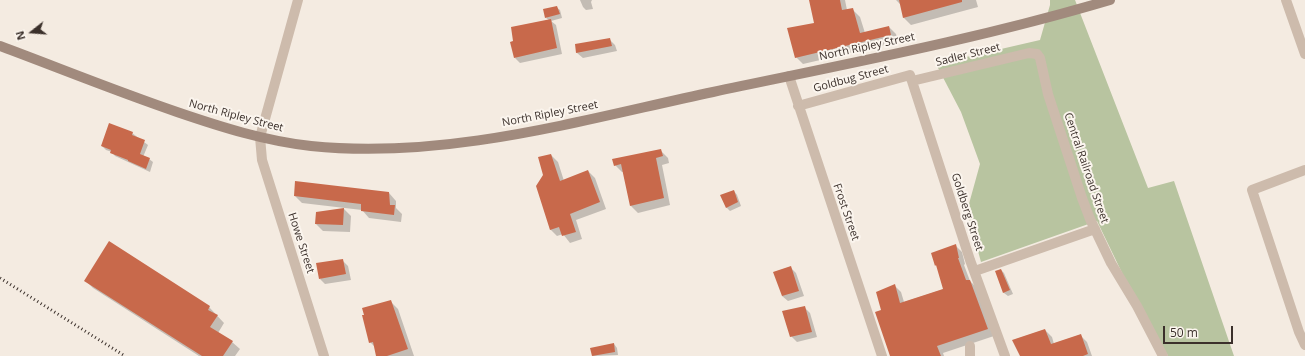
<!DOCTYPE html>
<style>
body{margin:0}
#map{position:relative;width:1305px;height:356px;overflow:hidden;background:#f4ebe1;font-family:"Open Sans",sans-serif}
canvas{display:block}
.north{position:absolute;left:12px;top:12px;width:40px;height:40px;-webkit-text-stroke:3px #fbf5ee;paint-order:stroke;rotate:253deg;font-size:11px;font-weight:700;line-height:16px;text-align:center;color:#3b302b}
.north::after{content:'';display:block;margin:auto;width:14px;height:18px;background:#3b302b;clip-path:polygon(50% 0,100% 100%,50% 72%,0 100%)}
.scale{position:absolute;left:1163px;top:326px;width:70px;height:18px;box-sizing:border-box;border:2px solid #3b302b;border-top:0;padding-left:5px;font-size:12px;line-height:14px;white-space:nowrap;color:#3b302b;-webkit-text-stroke:3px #fbf5ee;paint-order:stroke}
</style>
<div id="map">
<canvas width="1305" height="356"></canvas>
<div class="north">N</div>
<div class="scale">50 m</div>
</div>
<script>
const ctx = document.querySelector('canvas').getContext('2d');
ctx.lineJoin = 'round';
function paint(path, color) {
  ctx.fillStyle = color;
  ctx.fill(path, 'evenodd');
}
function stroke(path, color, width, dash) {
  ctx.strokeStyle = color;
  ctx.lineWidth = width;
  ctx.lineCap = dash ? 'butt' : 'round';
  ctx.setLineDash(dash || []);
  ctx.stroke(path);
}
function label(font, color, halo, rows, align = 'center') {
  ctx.font = font + ' "Open Sans",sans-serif';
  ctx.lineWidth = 4;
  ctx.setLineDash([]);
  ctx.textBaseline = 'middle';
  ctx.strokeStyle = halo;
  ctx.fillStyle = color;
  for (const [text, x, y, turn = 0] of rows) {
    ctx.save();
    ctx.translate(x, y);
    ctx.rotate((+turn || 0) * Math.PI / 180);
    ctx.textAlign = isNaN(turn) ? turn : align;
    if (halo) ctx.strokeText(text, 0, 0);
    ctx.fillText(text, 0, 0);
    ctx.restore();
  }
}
const green = new Path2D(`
 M1050 0H1075L1148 188 1174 181 1234 356H1168L1125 279 1097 221 981 262 967 211 980 164 961 112 936 64 1040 40 1050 5Z`);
const shadow = new Path2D(`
 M580 0H592L591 2 593 9 586 10 583 7Z
 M810 0H845L847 10 852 9 860 17 865 33 889 27 896 34 898 42 803 64 796 57 816 24Z
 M896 0H976L978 7 911 25 904 18 901 5Z
 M556 7 560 10 562 18 551 21 556 25 562 54 520 63 515 58 549 20 546 18Z
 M610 40 615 45 617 51 583 58 577 53 576 45Z
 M132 133 148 145 143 157 149 159 153 162 150 172 115 156 112 152 106 150 102 146Z
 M660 150 668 158 669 163 662 165 670 205 638 213 631 206 624 172H622L615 165Z
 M551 155 558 162 564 181 588 171 595 178 606 209 576 220 582 239 570 243 563 234 557 236 550 229 544 175Z
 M734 191 737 195 741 206 730 211 727 208 721 196Z
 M389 193 396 201V208L402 214 401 222 369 218 362 210 302 203 295 196Z
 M344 209 351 216 350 232 323 231 316 224 317 213Z
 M955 245 962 252 965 264 964 265 970 281 977 288 994 336 943 353 944 356H891L883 311 894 285 901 292 904 302 944 289 938 267 936 265 932 254Z
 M342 260 348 266 351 280 325 284 320 279Z
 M791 268 796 273 804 296 788 301 782 296Z
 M1001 270 1004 273 1013 294 1008 296 1004 293 996 272Z
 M86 281 209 307 224 323 218 333 232 342 240 349 235 356H199L93 288Z
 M391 302 398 309 414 356H377L375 347 370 342Z
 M804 307 810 313 817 337 797 342 791 336Z
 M1045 330 1052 337 1054 344 1080 335 1087 342 1092 356H1020Z
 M614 344 617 348 618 355 593 356 591 349Z`);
const building = new Path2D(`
 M809 0H840L842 10 853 8 860 33 889 26 891 35 795 58 787 28 814 23Z
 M899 0H962V2L903 18Z
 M557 6 560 14 545 18 543 9Z
 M551 19 557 48 514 58 510 42 513 41 511 27Z
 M610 38 612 46 576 53 575 44Z
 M109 123 133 132 132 135 145 140 140 154 150 158 146 169 128 161V160L110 153 111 150 101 146Z
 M661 149 663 156 656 158 664 198 630 206 621 164 614 166 612 159Z
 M551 154 560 181 588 170 600 202 570 214 576 232 562 236 559 227 550 230 536 186 543 175 538 157Z
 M295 181 389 192 390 205H395L394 215 361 211V204L294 196Z
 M734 190 738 202 726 208 720 195Z
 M344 208 343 225 315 224 316 212Z
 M109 241 210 306 208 310 218 315 210 327 233 341 223 356H202L84 281Z
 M956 244 959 258H958L966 280H970L988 329 937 346 941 356H890L875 312 881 310 876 292 895 284 900 303 943 289 936 265 935 266 931 253Z
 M343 259 346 274 319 279 316 263Z
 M791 266 799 291 782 296 773 272Z
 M1001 269 1010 290 1003 293 995 271Z
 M391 300 408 349 387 356H376L373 342 369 343 362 315H364L362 308Z
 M805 306 812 332 790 337 782 311Z
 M1045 329 1051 344 1081 334 1088 354 1083 356H1020L1012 340Z
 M614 343 615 352 592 356 590 348Z`);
const street = new Path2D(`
 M298 0 260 137 262 160 324 356
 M1286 0 1305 54
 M789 76 882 356
 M912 81 1029 53 1037 54 1040 58 1048 94 1082 198 1090 219 1111 263 1137 306 1163 356
 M798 106 910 75 970 260 1005 356
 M1305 170 1252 190 1299 332 1305 345
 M975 271 1095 229
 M970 356V346`);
const secondary = new Path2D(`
 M0 46C59 68 118 92 177 112 221 127 265 141 311 146 447 160 581 120 713 92 846 64 979 39 1110 0`);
const rail = new Path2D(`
 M0 278 125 356`);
const streetNames = [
 ["North Ripley Street",867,47,-12],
 ["Sadler Street",968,55,-14],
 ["Goldbug Street",851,79,-15],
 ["North Ripley Street",550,114,-11],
 ["North Ripley Street",236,116,15],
 ["Central Railroad Street",1086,168,71],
 ["Frost Street",846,212,71],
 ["Goldberg Street",967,212,72],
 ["Howe Street",301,243,72]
];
paint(green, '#b8c4a0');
paint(shadow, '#0003');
paint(building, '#c8694b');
stroke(street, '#cdbbac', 10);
stroke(secondary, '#a18a7d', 10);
stroke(rail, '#3b302b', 3, [1, 3]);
label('11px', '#3b302b', '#fbf5ee', streetNames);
</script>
